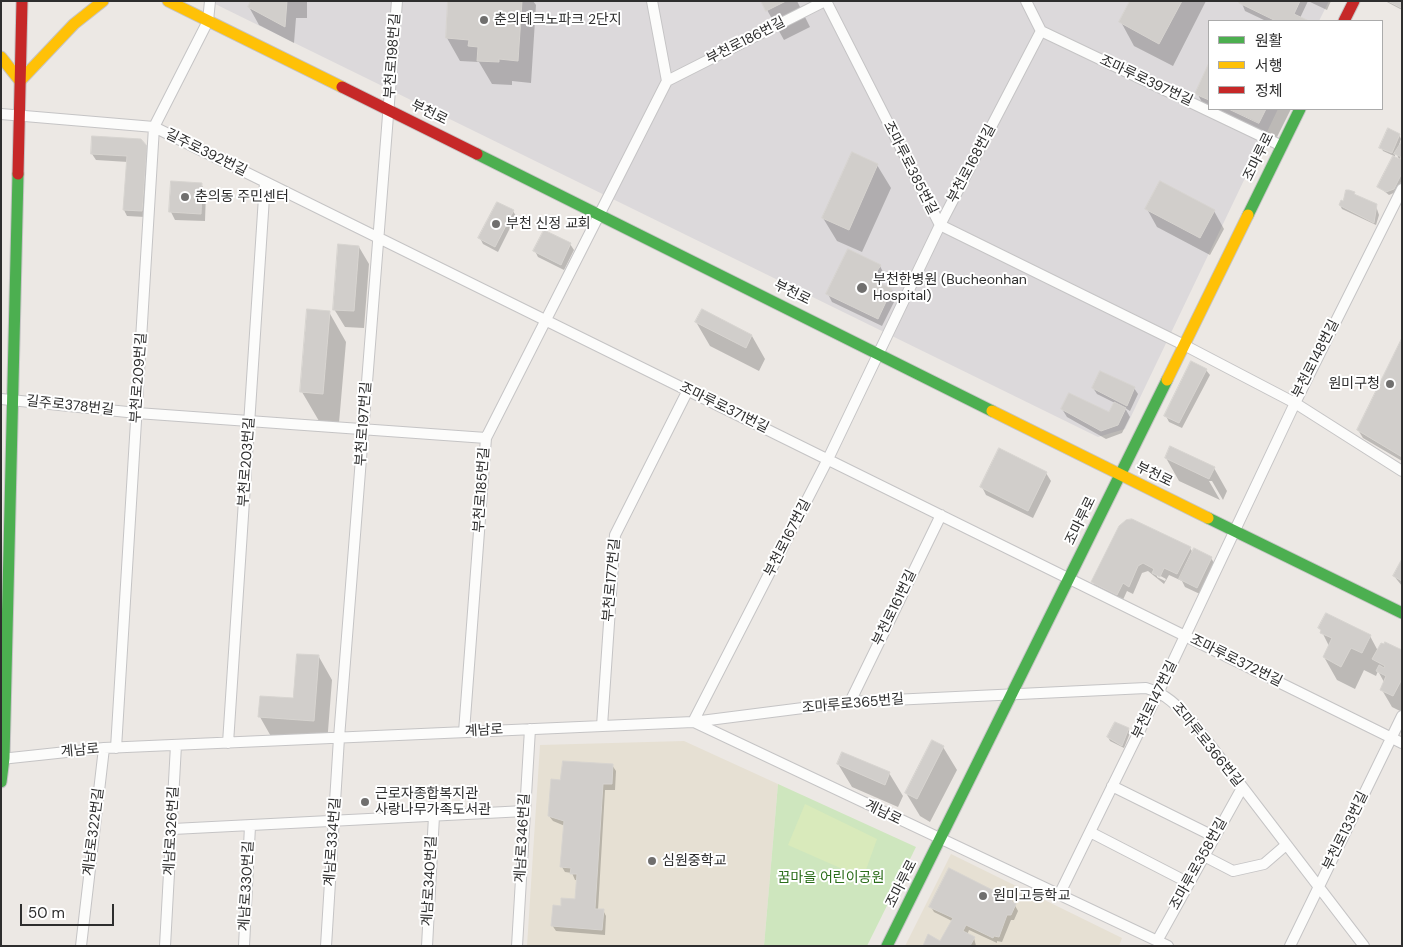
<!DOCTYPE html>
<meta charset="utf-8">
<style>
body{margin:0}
#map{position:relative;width:1403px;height:947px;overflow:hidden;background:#ece8e4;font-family:"DM Sans","Noto Sans KR",sans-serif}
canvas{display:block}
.frame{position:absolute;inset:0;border:2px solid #2e2e2e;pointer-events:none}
.legend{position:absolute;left:1208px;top:20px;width:175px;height:90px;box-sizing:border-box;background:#fff;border:1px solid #ababab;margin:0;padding:6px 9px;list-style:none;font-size:15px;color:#2e2e2e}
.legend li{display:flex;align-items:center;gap:10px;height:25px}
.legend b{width:25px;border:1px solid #ababab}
.scale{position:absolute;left:20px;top:904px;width:94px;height:22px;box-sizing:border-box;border:2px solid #2e2e2e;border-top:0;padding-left:6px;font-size:15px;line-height:18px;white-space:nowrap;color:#2e2e2e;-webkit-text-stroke:4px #fff;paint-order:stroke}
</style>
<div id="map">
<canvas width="1403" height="947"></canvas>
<div class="frame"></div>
<ul class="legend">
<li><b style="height:6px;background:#4caf50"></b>원활</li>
<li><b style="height:6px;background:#ffc107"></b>서행</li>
<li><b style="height:6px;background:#c62828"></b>정체</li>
</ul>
<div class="scale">50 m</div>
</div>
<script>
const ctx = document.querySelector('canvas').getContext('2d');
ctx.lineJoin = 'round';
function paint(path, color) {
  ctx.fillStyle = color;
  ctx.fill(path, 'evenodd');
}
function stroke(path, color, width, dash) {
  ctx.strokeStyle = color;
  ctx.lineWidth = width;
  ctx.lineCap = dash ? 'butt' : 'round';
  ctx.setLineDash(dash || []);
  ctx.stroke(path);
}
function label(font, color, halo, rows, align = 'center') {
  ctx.font = font + ' "DM Sans","Noto Sans KR",sans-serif';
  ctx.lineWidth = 4;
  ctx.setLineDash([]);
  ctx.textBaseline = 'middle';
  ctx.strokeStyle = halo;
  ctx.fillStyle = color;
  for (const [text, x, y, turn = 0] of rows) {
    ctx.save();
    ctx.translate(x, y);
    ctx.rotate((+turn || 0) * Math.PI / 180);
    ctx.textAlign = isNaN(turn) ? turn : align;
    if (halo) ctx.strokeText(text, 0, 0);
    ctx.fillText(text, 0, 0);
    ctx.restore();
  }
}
const industrial = new Path2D(`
 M209 1H1329L1319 21H1209V109H1278L1125 429 1098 437Z`);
const education = new Path2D(`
 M684 741 778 784 764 946H527L540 745Z
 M951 854 1122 938 1119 946H905Z`);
const green = new Path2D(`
 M778 784 916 847 867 946H764Z`);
const pitch = new Path2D(`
 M805 804 877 839 863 878 788 845Z`);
const shadow = new Path2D(`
 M252 1H307V18H296L294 43 259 25 249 7Z
 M449 1H533L536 5 531 83 512 81V85L492 84 479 62 460 61 447 38Z
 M762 1H797L810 27 784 40Z
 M1132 1H1206L1173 66 1134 46 1121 22Z
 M1241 1H1331L1327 10 1308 1 1300 18 1307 21H1266L1245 11Z
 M1385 1H1402V10Z
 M1209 66V109H1291L1273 145 1210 117 1197 93Z
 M1399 135 1401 139 1399 145 1402 143 1400 161 1402 180 1396 192 1389 195 1379 187 1394 156 1383 151 1381 147ZM1396 153 1400 161 1394 158Z
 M146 146 149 153 145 217 127 216 124 210 128 162 96 160 92 154Z
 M877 165 891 188 862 252 837 241 823 218Z
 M201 184 206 192 205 221 175 220 171 212Z
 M1354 193 1356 197 1376 206 1379 215 1376 225 1342 209 1340 205Z
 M1147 209 1214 211 1224 229 1210 255 1157 227Z
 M513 211 516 216 498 252 483 244 480 238Z
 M570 244 574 250 564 270 538 257 535 251Z
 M359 247 369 264 364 328 345 327 334 309Z
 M880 266 884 274 879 283 892 290 896 298 882 326 832 302 828 294Z
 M329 312 346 342 339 423 319 421 302 392Z
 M696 322 752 336 765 359 759 371 710 346Z
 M1402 341V461L1363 438 1358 430Z
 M1206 370 1210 375 1182 428 1169 422 1166 416Z
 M1093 388H1134L1138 394 1130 411 1125 408 1130 417 1122 433 1106 439 1067 417 1062 409 1110 414 1115 403 1097 394Z
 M1166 458 1214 468 1227 491 1223 500 1212 481H1209L1220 500 1179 481Z
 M1046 473 1051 481 1033 518 986 495 982 487Z
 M1120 527 1190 548 1193 553 1211 558 1216 566 1202 595 1185 587 1182 581 1169 575 1164 584 1148 571 1142 573 1133 594 1127 591 1122 602 1097 590 1093 582ZM1157 574 1166 579 1165 581 1157 577Z
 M1402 562V586L1394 576Z
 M1320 628 1370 636 1378 651 1402 652V712L1392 707 1382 690 1384 682 1378 671 1376 676 1364 670 1355 689 1337 680 1324 657 1329 646Z
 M319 657 332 680 327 744 273 740 260 717 295 699Z
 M1128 729 1130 733 1124 748 1110 741 1108 737Z
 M943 747 957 770 930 822 920 816 906 793Z
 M838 764 889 773 903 796 898 807 852 787Z
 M612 765 616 771 615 790H605L598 910H603L606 916 605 935 556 931 552 925 562 907 576 900 578 880H575L572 873 565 872 562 867 565 826 553 821 549 816 561 782Z
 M1012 900 1018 911 1014 920H1011L1002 942 997 941V943L969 930 967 935 974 938 976 946H924L941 942 952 921 934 912 931 907Z`);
const building = new Path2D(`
 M251 1H287L285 27 248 7Z
 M448 1H522L518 61 499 59V62L477 61 478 47 468 46 469 40 446 38Z
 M761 1H786L766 11Z
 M1130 1H1182L1159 44 1119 22Z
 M1240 1H1300L1294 14 1309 21H1276L1239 3Z
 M1388 1H1402V8Z
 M1209 63V100L1195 94Z
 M1229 109H1266L1259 123Z
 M1388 128 1400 134 1392 153 1379 148Z
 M92 136 141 139 147 146 142 211 123 210 127 156 91 154Z
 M1402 141V157L1394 154Z
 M852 152 878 164 849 230 822 218Z
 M1393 156 1402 160V173L1394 189 1386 192 1377 187Z
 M171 181 202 183 201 214 169 212Z
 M1160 181 1215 210 1200 238 1145 209Z
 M1346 190H1349L1355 192 1354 194 1377 204 1374 223 1339 205 1341 200 1343 201Z
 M497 202 514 210 495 247 478 238Z
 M544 230 571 243 561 265 533 251Z
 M338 244 359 246 354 311 333 310Z
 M848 249 881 265 872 279 892 289 878 319 826 294Z
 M307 309 330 311 323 394 300 392Z
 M702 309 752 335 746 348 695 322Z
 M1402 338V457L1357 430Z
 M1191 361 1207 369 1179 423 1164 416Z
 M1100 371 1135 387 1127 406 1092 388Z
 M1069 393 1109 412 1114 402 1126 408 1118 425 1101 431 1061 409Z
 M1170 446 1215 467 1209 479 1165 458Z
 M999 448 1047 472 1028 511 980 487Z
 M1132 519 1191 547 1177 574 1164 568 1160 577 1152 573 1154 569 1143 563 1138 566 1129 587 1123 583 1117 595 1091 582 1119 526 1126 520Z
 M1194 548 1212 557 1197 588 1179 579Z
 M1402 559V581L1393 576Z
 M1326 613 1371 635 1362 653 1351 648 1341 667 1323 657 1332 638 1320 633 1321 630 1318 628Z
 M1385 642 1402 650V679L1393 696 1380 690 1386 676 1376 671 1379 665 1384 668 1385 666 1372 659 1381 643 1384 644Z
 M297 654 319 655 314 721 258 717 260 696 293 698Z
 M1115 722 1129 728 1122 746 1107 737Z
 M932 740 944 746 917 799 905 793Z
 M842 752 890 772 885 785 837 764Z
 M563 761 613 764 612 784H603L595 909H604L602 930 551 926 553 905 561 906V898L575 899 577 874H570L571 868 560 867 564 821 548 816 551 779 560 780Z
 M949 868 1012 900V902L1016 904 1011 915H1007L999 937 994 936 993 938 966 925 963 931 975 937 970 946H923L928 934 940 941 953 918 929 907Z`);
const street = new Path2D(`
 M652 1 667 81
 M826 1 940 225 1184 345 1295 403 1402 471
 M1026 1 1041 31 1282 146
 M1 114 154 127 1402 743
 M1 399 137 413 486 438
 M850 702 941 515
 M693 722 828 459 940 225 1041 31
 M694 722 1168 946
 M602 726 615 535 688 390
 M464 732 486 438 667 81 825 1
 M228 743 265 182
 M116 748 154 127 208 21 210 1
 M1 759 104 748 693 722 850 702 1146 688C1168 694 1180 709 1195 725L1364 946
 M1112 786 1215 837
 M173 829 525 811
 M1090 832 1189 883
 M1204 856 1233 871 1264 864 1286 845
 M1059 895 1159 691 1295 403 1402 189
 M1157 941 1242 788
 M81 946 104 748
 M165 946 176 745
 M244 946 250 826
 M326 946 339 738 397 1
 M427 946 434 816
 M517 946 530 729
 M1290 946 1402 716`);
const fast = new Path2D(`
 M477 154 992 411
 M1248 215 1300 109
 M1208 518 1402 613
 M1 782 4 758 18 174
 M887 946 1167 380`);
const slow = new Path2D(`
 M168 1 342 87
 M1 57 20 81 74 24 103 1
 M1167 380 1248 215
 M992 411 1208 518`);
const jam = new Path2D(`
 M1344 21 1354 1
 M342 87 477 154
 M18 174 22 1`);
const markers = [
 [484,20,5,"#706f6e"],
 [185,197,5,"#706f6e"],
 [496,224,5,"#706f6e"],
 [862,288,6,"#706f6e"],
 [1390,384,5,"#706f6e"],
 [365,802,5,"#706f6e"],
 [652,861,5,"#706f6e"],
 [983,896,5,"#706f6e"]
];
const poiNames = [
 ["춘의테크노파크 2단지",494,20],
 ["춘의동 주민센터",195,197],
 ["부천 신정 교회",506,224],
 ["부천한병원 (Bucheonhan",873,280],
 ["Hospital)",873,296],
 ["원미구청",1380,384,"right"],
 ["근로자종합복지관",375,794],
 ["사랑나무가족도서관",375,810],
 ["심원중학교",662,861],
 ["원미고등학교",993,896]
];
const streetNames = [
 ["부천로186번길",746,41,-27],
 ["부천로198번길",393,56,-86],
 ["조마루로397번길",1146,81,25],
 ["부천로",429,113,26],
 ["길주로392번길",206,153,26],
 ["조마루로",1259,157,-64],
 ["부천로168번길",972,164,-62],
 ["조마루로385번길",910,168,63],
 ["부천로",792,293,26],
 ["부천로148번길",1316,359,-63],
 ["부천로209번길",139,378,-86],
 ["길주로378번길",70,406,6],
 ["조마루로371번길",724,408,26],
 ["부천로197번길",364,424,-86],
 ["부천로203번길",247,462,-86],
 ["부천로",1154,475,26],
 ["부천로185번길",482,490,-86],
 ["조마루로",1081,521,-64],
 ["부천로167번길",788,538,-63],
 ["부천로177번길",612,580,-85],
 ["부천로161번길",895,608,-64],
 ["조마루로372번길",1236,661,26],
 ["부천로147번길",1155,700,-64],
 ["조마루로365번길",853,704,-5],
 ["계남로",484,731,-3],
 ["조마루로366번길",1207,745,51],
 ["계남로",80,751,-5],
 ["계남로",883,813,26],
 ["계남로326번길",172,831,-87],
 ["부천로133번길",1346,831,-64],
 ["계남로322번길",94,832,-83],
 ["계남로346번길",523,838,-87],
 ["계남로334번길",333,842,-86],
 ["조마루로358번길",1199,864,-61],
 ["계남로340번길",430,881,-87],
 ["조마루로",902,884,-63],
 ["계남로330번길",247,886,-87]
];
const parkNames = [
 ["꿈마을 어린이공원",831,878]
];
paint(industrial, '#dcd9db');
paint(education, '#e6e0d3');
paint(green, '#cee6be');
paint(pitch, '#d9eabb');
paint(shadow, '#0003');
paint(building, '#d1cecb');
stroke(building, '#d7d4d0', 1);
stroke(street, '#c5c4c5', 12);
stroke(fast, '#c5c4c5', 13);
stroke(slow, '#c5c4c5', 13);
stroke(jam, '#c5c4c5', 13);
stroke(street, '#fcfcfb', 10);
stroke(fast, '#4caf50', 11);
stroke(slow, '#ffc107', 11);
stroke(jam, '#c62828', 11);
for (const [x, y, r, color] of markers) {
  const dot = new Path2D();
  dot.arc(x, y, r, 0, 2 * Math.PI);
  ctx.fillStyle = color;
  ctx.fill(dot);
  stroke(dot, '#fff', 2);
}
label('14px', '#2e2e2e', '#fff', poiNames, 'left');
label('14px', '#2e2e2e', '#fff', streetNames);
label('14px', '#2c6e1b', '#fff', parkNames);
</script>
